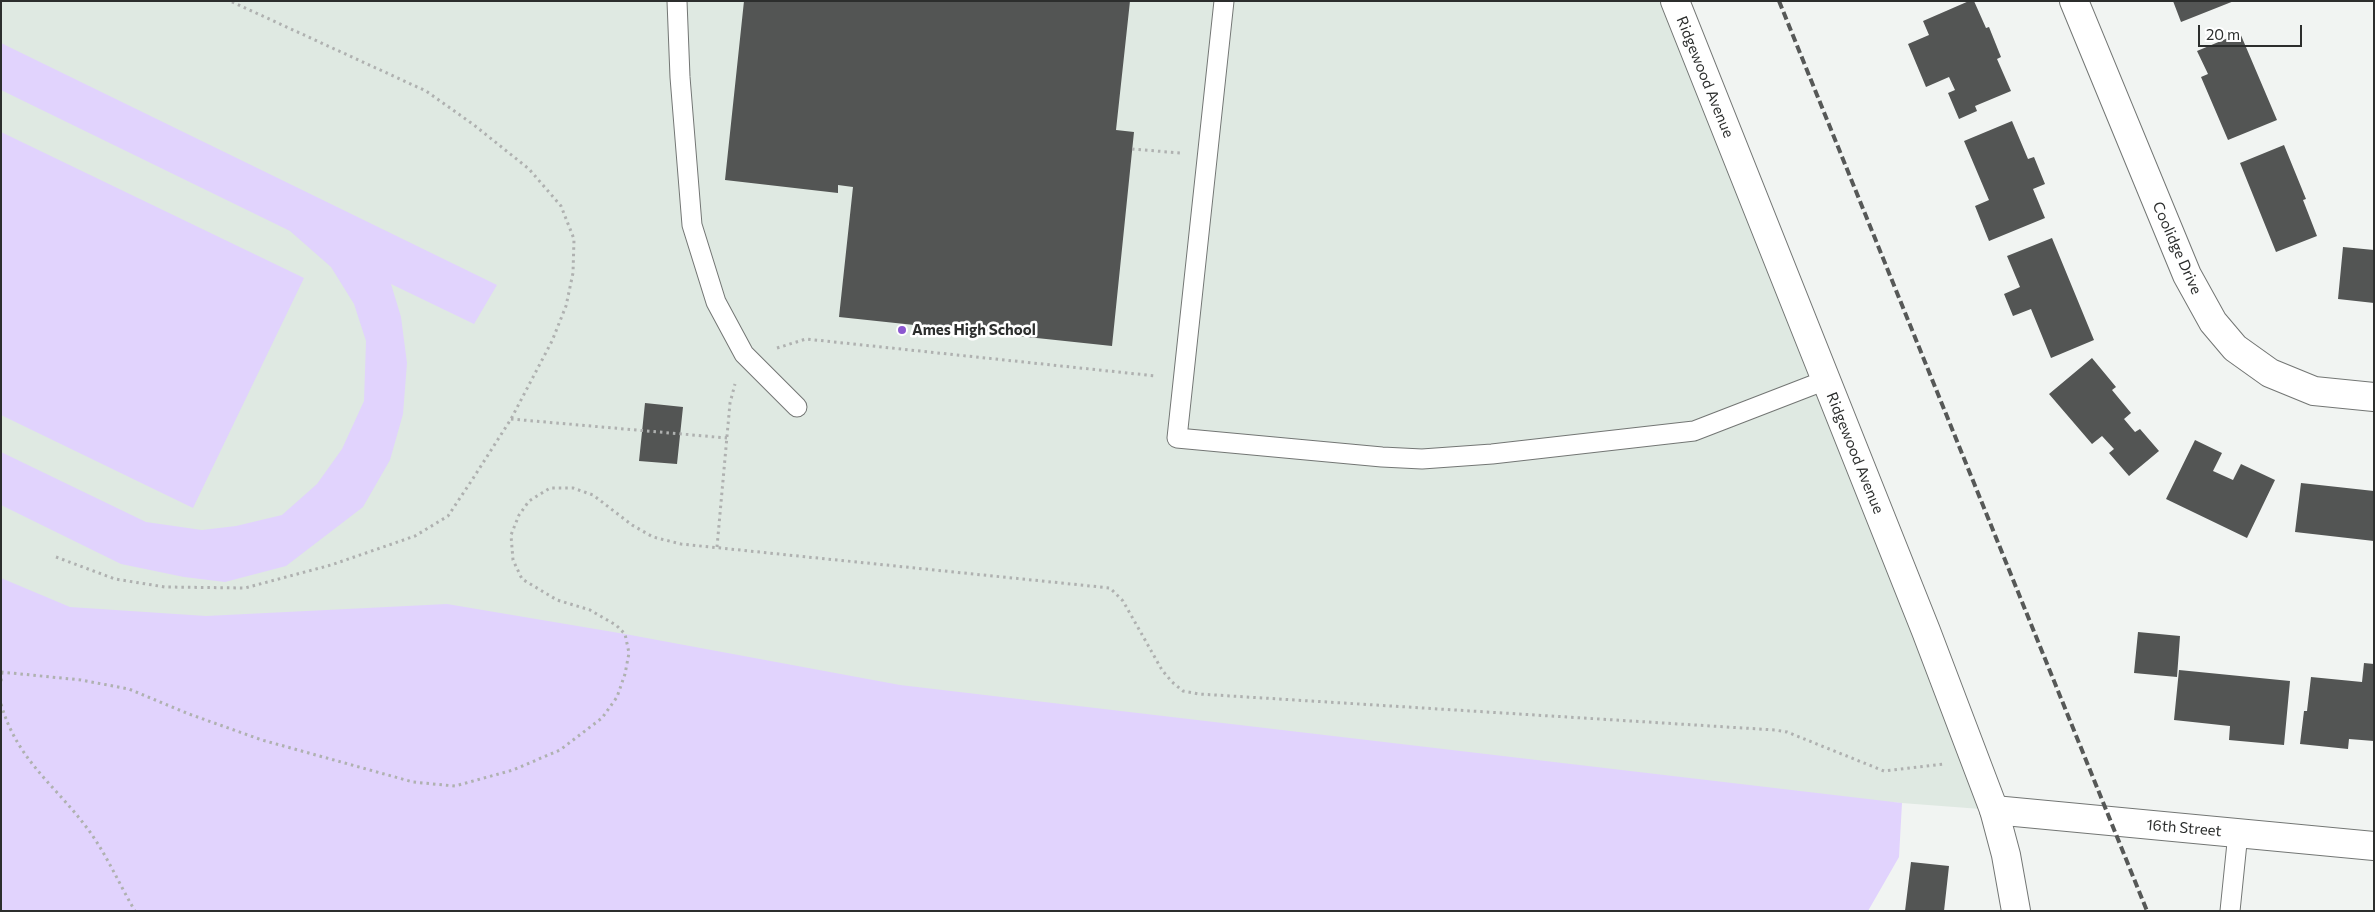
<!DOCTYPE html>
<style>
body{margin:0}
#map{position:relative;width:2375px;height:912px;overflow:hidden;background:#f1f4f2;font-family:Commissioner,sans-serif}
canvas{display:block}
.frame{position:absolute;inset:0;border:2px solid #2c2e2d;pointer-events:none}
.scale{position:absolute;left:2198px;top:25px;width:104px;height:22px;box-sizing:border-box;border:2px solid #2c2e2d;border-top:0;padding-left:6px;font-size:15px;line-height:18px;white-space:nowrap;color:#2c2e2d;-webkit-text-stroke:4px #fff;paint-order:stroke}
</style>
<div id="map">
<canvas width="2375" height="912"></canvas>
<div class="frame"></div>
<div class="scale">20 m</div>
</div>
<script>
const ctx = document.querySelector('canvas').getContext('2d');
ctx.lineJoin = 'round';
function paint(path, color) {
  ctx.fillStyle = color;
  ctx.fill(path, 'evenodd');
}
function stroke(path, color, width, dash) {
  ctx.strokeStyle = color;
  ctx.lineWidth = width;
  ctx.lineCap = dash ? 'butt' : 'round';
  ctx.setLineDash(dash || []);
  ctx.stroke(path);
}
function label(font, color, halo, rows, align = 'center') {
  ctx.font = font + ' Commissioner,sans-serif';
  ctx.lineWidth = 5;
  ctx.setLineDash([]);
  ctx.textBaseline = 'middle';
  ctx.strokeStyle = halo;
  ctx.fillStyle = color;
  for (const [text, x, y, turn = 0] of rows) {
    ctx.save();
    ctx.translate(x, y);
    ctx.rotate((+turn || 0) * Math.PI / 180);
    ctx.textAlign = isNaN(turn) ? turn : align;
    if (halo) ctx.strokeText(text, 0, 0);
    ctx.fillText(text, 0, 0);
    ctx.restore();
  }
}
const built = new Path2D(`
 M1 1H1673L1994 810 1 659Z`);
const green = new Path2D(`
 M1 43 497 285 474 324 391 284 401 317 407 363 403 414 390 460 363 507 286 566 225 582 184 577 121 564 1 505V452L146 522 202 530 236 526 282 515 317 484 342 449 364 401 366 341 354 304 331 267 290 231 1 90Z
 M1 132 304 278 193 508 1 415Z
 M1 578 70 607 206 616 447 604 625 634 900 685 1902 803 1899 857 1868 911H1Z`);
const building = new Path2D(`
 M744 1H1130L1116 130 1134 132 1112 346 839 317 853 187 838 185V193L725 180Z
 M1969 1H1974L1986 28 1989 27 2001 57 1997 59 2011 91 1975 106 1977 111 1959 119 1948 93 1955 90 1949 77 1926 87 1908 44 1929 35 1923 21Z
 M2173 1H2234L2181 22Z
 M2240 33 2277 120 2228 140 2201 77 2208 74 2197 51Z
 M2012 121 2028 159 2034 157 2045 184 2033 189 2045 218 1989 241 1975 206 1989 200 1964 141Z
 M2284 145 2306 199 2303 200 2317 236 2276 252 2240 163Z
 M2052 238 2094 340 2051 358 2031 309 2013 316 2004 294 2020 287 2007 256Z
 M2343 247 2374 250V303L2338 299Z
 M2092 358 2116 387 2112 390 2131 413 2124 419 2135 432 2140 429 2159 451 2129 476 2109 453 2114 449 2102 436 2092 444 2049 394Z
 M645 403 683 407 677 464 639 461Z
 M2195 440 2222 453 2213 471 2233 480 2241 464 2275 480 2247 538 2166 499Z
 M2301 483 2374 491V541L2295 532Z
 M2138 632 2180 636 2177 677 2134 673Z
 M2364 663 2374 664V741L2349 739 2348 749 2300 744 2304 711H2307L2311 677 2362 682Z
 M2179 670 2290 681 2284 745 2229 740 2230 726 2174 720Z
 M1911 862 1949 866 1944 911H1905Z`);
const path = new Path2D(`
 M1132 149 1180 153
 M777 348 806 339 1156 376
 M511 419 727 438
 M717 547 730 403 735 384
 M56 557 115 579 165 587 245 588 331 565 415 536 448 516 472 480 511 419 552 341 566 306 573 273 574 239 561 206 529 169 474 125 426 91 230 1
 M1 672 81 680 129 689 189 714 262 740 413 782 455 786 513 770 560 750 602 718 617 697 625 674 629 653 625 634 616 625 590 610 557 600 522 579 513 560 511 535 519 515 529 501 550 488H573L593 495 632 525 653 537 681 544 1110 588 1123 601 1162 670 1172 682 1183 691 1199 694 1775 730 1787 732 1884 771 1944 764
 M1 681 2 672
 M1 704C17 760 55 785 87 828 106 853 119 884 135 911`);
const service = new Path2D(`
 M677 1 680 77 692 225 716 302 744 354 797 407
 M1224 1 1177 438 1382 457 1422 459 1492 454 1694 431 1826 380
 M2230 911 2238 833`);
const minor = new Path2D(`
 M2074 1 2187 275 2213 322 2235 348 2270 373 2314 391 2374 397
 M1994 810 2374 846`);
const tertiary = new Path2D(`
 M1675 1 1926 631 1994 810 2006 855 2016 911`);
const rail = new Path2D(`
 M1779 1 2147 911`);
const markers = [
 [902,330,5,"#8c58d0"]
];
const streetNames = [
 ["Ridgewood Avenue",1705,77,68],
 ["Coolidge Drive",2177,248,66],
 ["Ridgewood Avenue",1855,453,68],
 ["16th Street",2184,828,5]
];
const poiNames = [
 ["Ames High School",912,330]
];
paint(built, '#dfe9e2');
paint(green, '#e1d3fd');
paint(building, '#535554');
stroke(service, '#737674', 21);
stroke(minor, '#737674', 30);
stroke(tertiary, '#737674', 30);
stroke(path, '#afb1b0', 3, [2.5, 4]);
stroke(service, '#fff', 19);
stroke(minor, '#fff', 28);
stroke(tertiary, '#fff', 28);
stroke(rail, '#565857', 4, [8, 4]);
for (const [x, y, r, color] of markers) {
  const dot = new Path2D();
  dot.arc(x, y, r, 0, 2 * Math.PI);
  ctx.fillStyle = color;
  ctx.fill(dot);
  stroke(dot, '#fff', 2);
}
label('15px', '#2c2e2d', '#fff', streetNames);
label('bold 15px', '#2c2e2d', '#fff', poiNames, 'left');
</script>
